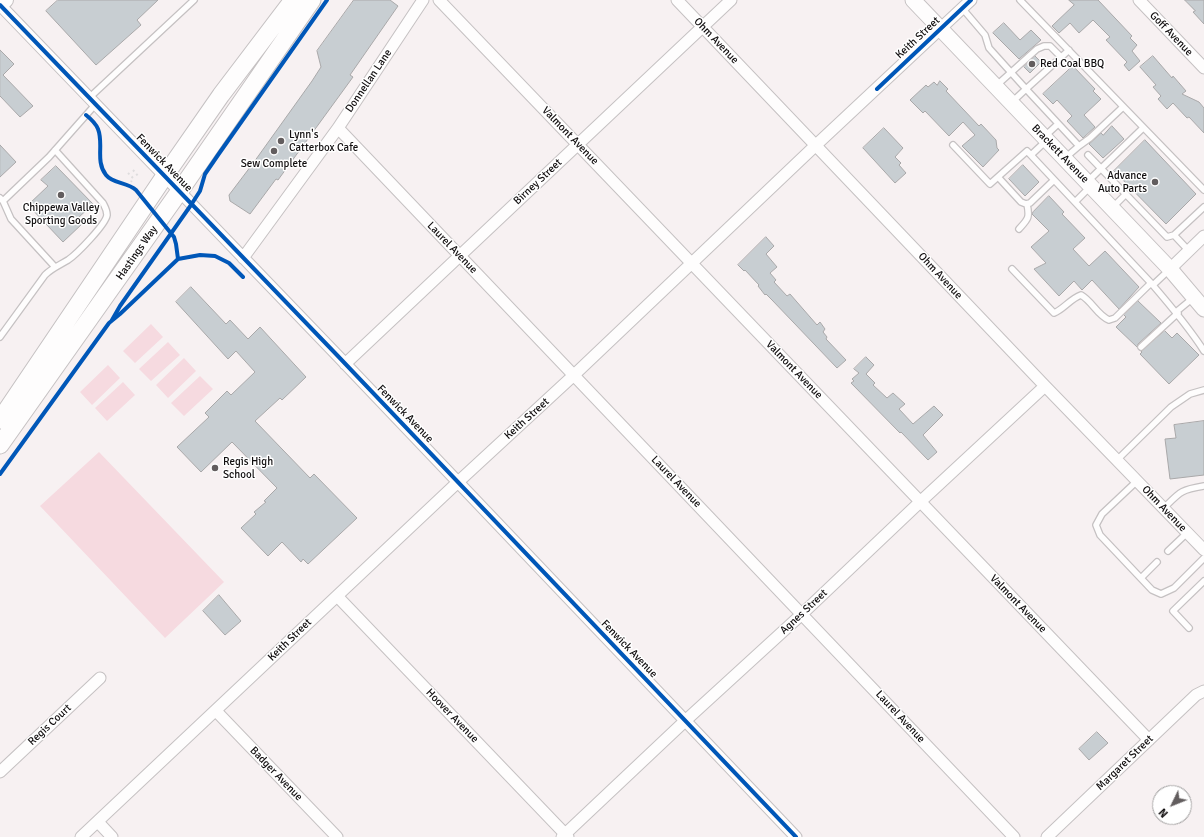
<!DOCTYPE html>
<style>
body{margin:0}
#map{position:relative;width:1204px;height:837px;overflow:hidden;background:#f7f1f2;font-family:Signika,sans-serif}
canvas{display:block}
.north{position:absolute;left:1152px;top:785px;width:40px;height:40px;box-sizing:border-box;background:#fff;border:1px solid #a09f9f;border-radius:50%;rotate:227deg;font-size:11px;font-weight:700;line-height:16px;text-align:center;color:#110e0f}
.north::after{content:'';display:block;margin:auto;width:14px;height:18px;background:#625d5e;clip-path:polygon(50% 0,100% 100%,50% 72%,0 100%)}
</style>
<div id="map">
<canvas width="1204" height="837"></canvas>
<div class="north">N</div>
</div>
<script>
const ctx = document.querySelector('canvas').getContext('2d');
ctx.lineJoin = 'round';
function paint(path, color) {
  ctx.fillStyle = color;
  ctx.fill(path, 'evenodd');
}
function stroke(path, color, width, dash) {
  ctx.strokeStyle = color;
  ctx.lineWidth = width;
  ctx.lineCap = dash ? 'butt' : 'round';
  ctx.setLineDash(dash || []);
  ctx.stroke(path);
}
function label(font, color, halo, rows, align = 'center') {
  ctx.font = font + ' Signika,sans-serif';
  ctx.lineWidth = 3;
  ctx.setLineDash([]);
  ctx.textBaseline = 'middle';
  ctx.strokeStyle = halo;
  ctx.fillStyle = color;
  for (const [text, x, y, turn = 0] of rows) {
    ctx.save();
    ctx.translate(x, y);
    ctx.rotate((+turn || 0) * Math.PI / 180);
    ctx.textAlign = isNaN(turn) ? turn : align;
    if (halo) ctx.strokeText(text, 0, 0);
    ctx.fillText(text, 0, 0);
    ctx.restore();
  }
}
const green = new Path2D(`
 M151 324 163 337 135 363 123 351Z
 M168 342 180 355 151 381 139 369Z
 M184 358 196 371 168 398 156 385Z
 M108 365 120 378 92 405 80 392Z
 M200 376 213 389 184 416 171 403Z
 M123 382 135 395 107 421 95 408Z
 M99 452 224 582 165 638 40 506Z`);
const building = new Path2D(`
 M58 0H158L137 20 141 25 96 65 46 11Z
 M354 0H390L398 6 350 75 353 77 278 180 276 179 250 214 230 201 229 195 254 162 312 81 321 67 317 51Z
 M1069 0H1098L1132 36 1130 38 1137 45 1132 51 1140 61 1129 71 1124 65 1127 62 1106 40 1110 37 1093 20 1079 33 1070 23 1059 33 1052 26 1074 5Z
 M1185 0H1204V24L1193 12 1195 11Z
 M1004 23 1020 40 1031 30 1041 40 1019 59 993 33Z
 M0 50 14 64 3 75 33 106 20 117 0 96Z
 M1035 56 1041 62 1030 73 1024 67Z
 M1153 56 1172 78 1173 76 1186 91 1182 94 1199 102 1204 108V133L1189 117 1187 118 1173 103 1167 109 1158 99 1161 96 1153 87 1156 85 1140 67Z
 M1073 66 1095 89 1093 91 1101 99 1084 115 1095 127 1083 138 1067 121 1072 116 1057 100 1053 104 1043 94Z
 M940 81 948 89 946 91 979 126 981 124 996 140 997 148 999 150 983 167 962 146 975 135 963 122 949 136 925 111 923 113 910 100 926 85 928 87 934 82 937 85Z
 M1112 126 1124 139 1103 158 1089 144 1101 133 1103 135Z
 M884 128 903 148 895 157 901 163 899 165 906 173 895 183 863 148Z
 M1145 140 1196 194 1166 224 1114 171Z
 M0 145 16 162 0 177Z
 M1023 165 1039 182 1025 196 1009 179Z
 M56 166 93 204 78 218 83 223 63 242 28 205 48 186 41 180Z
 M1049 196 1064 212 1062 214 1085 238 1073 249 1089 266 1105 251 1139 287 1119 309 1092 280 1082 290 1074 281 1059 296 1034 269 1046 263 1031 247 1049 231 1032 214 1033 212Z
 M766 237 774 246 766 254 777 267 770 273 776 280 774 282 787 296 790 294 817 325 820 322 825 329 823 332 827 337 826 339 846 360 837 368 772 300 766 294 765 295 758 286 759 285 745 270 744 271 738 265Z
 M191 287 226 324 230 320 248 339 260 327 306 377 282 400 280 398 255 421 310 478 314 474 357 518 308 564 303 559 301 562 282 542 268 556 241 528 256 514 254 512 266 502 264 501 277 488 232 442 201 472 177 447 209 417 205 413 227 391 231 395 255 372 236 351 228 359 176 302Z
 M1138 301 1161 323 1138 344 1137 347 1116 327 1126 317 1124 315Z
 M1165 331 1172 338 1177 333 1199 355 1169 384 1140 354 1142 352 1141 351Z
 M866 357 874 365 866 374 875 383 873 385 887 398 893 393 905 404 899 409 913 424 934 406 943 415 923 435 937 452 928 460 901 432 900 433 851 383 854 381 852 379 859 373 854 369Z
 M1204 421V475L1170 479 1165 439 1176 438 1174 425Z
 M219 595 241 621 225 635 203 611Z
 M1097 732 1108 743 1089 760 1079 749Z`);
const path = new Path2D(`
 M133 170 139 177
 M128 173 133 178 131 182
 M197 195 202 183
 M112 320 120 306 186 213`);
const service = new Path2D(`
 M1020 0 1204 190
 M962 8 985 35 989 48 1026 89 1069 50
 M997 85 1037 49 1044 46H1050L1061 57
 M89 98 194 0
 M1012 102 1026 89 1079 146 1065 158
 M1044 137 1058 124
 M953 145 990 184 1027 151 1151 283 1115 318 1109 320C1097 315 1092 301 1081 295 1070 299 1064 309 1054 313L1012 269
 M1079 146 1090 138 1123 107
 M1031 155 1047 140
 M1088 155 1167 237 1174 235
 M998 177 1021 202 1026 204 1030 203 1054 180
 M1087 182 1143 128
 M0 198 3 201 11 219 55 267
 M3 201 49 157 95 105
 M1075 202 1090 187
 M1112 208 1126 194
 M1019 229C1028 219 1030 218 1027 204
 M1189 251 1174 235 1204 207
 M1151 283C1170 305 1188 326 1204 351
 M1153 285 1170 269
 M1176 312 1193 298
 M0 337 45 275C52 268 60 265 68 260 77 254 106 224 107 215 107 210 105 207 103 203L55 150
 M1141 347 1178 313
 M1117 460 1171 407 1190 394 1204 390
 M1137 481 1102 514 1096 525 1100 535 1152 590 1161 594 1174 588 1204 558
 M1164 508C1180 492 1180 490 1204 486
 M1168 551 1187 533
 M1141 578 1157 562
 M1189 628 1173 611 1204 581`);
const minor = new Path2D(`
 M439 0 1149 740
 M677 0 1045 386 1204 550
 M1139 0 1204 68
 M0 5 335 353 796 837
 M338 128 1014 837
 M243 258 338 128 423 0
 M1170 269 1204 236
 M345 364 731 0
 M337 596 568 837
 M216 711 337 837
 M0 772 100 678
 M98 822 112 837
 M81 837 458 482 574 375 816 145 971 0
 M562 837 685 721 802 614 920 502 1045 386
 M1047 837 1196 695 1204 691`);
const tertiary = new Path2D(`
 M0 6 6 0`);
const secondary = new Path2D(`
 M913 0 1170 269 1204 309`);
const primary = new Path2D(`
 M0 420 164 177 221 95 293 0
 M0 445 179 192 312 0`);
const cycleway = new Path2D(`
 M0 5 335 353 796 837
 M877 89 971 0
 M86 115C91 119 96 124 98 129 104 144 95 161 106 175 113 184 127 182 136 190L174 237 176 244 178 259
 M112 320 120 306 191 205 200 191 205 174 218 155 327 0
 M0 474 109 323 120 314 178 259 200 255 215 256 229 263 243 277`);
const markers = [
 [1032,64,4,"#625d5e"],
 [281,141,4,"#625d5e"],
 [274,151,4,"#625d5e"],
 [1155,182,4,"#625d5e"],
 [61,195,4,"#625d5e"],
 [215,468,4,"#625d5e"]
];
const streetNames = [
 ["Goff Avenue",1171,34,46],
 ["Keith Street",918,38,-43],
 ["Ohm Avenue",716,41,46],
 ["Donnellan Lane",369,81,-56],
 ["Valmont Avenue",570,136,46],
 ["Brackett Avenue",1060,154,46],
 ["Fenwick Avenue",164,163,46],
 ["Birney Street",538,182,-43],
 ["Laurel Avenue",452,248,46],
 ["Hastings Way",137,253,-55],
 ["Ohm Avenue",940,276,47],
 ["Valmont Avenue",794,370,46],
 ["Fenwick Avenue",405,414,46],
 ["Keith Street",527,419,-42],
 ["Laurel Avenue",676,482,46],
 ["Ohm Avenue",1164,509,46],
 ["Valmont Avenue",1018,604,46],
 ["Agnes Street",804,612,-43],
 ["Keith Street",290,640,-44],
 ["Fenwick Avenue",629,649,46],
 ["Hoover Avenue",452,716,46],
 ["Laurel Avenue",900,717,47],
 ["Regis Court",50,725,-43],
 ["Margaret Street",1125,763,-44],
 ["Badger Avenue",276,774,46]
];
const poiNames = [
 ["Red Coal BBQ",1040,64],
 ["Lynn's",289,135],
 ["Catterbox Cafe",289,148],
 ["Sew Complete",274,164,"center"],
 ["Advance",1147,176,"right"],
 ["Auto Parts",1147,189,"right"],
 ["Chippewa Valley",61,208,"center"],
 ["Sporting Goods",61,221,"center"],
 ["Regis High",223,462],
 ["School",223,475]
];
paint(green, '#f6dae0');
paint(building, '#c8ced2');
stroke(building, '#a9a8a9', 1);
stroke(service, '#c5c1c2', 8);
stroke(minor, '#c5c1c2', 13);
stroke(tertiary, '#c5c1c2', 16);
stroke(secondary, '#c5c1c2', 17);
stroke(primary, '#c5c1c2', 19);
stroke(path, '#dfddde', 2, [2, 3]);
stroke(service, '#fefdfd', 5.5);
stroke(minor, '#fefdfd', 11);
stroke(tertiary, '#fefdfd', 14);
stroke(secondary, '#fefdfd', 15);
stroke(primary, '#fefdfd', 17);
stroke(cycleway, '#0057b8', 4);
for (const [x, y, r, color] of markers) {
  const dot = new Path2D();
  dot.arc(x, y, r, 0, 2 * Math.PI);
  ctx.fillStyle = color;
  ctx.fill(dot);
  stroke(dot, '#fff', 1.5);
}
label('11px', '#110e0f', '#fff', streetNames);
label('11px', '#110e0f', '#fff', poiNames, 'left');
</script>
